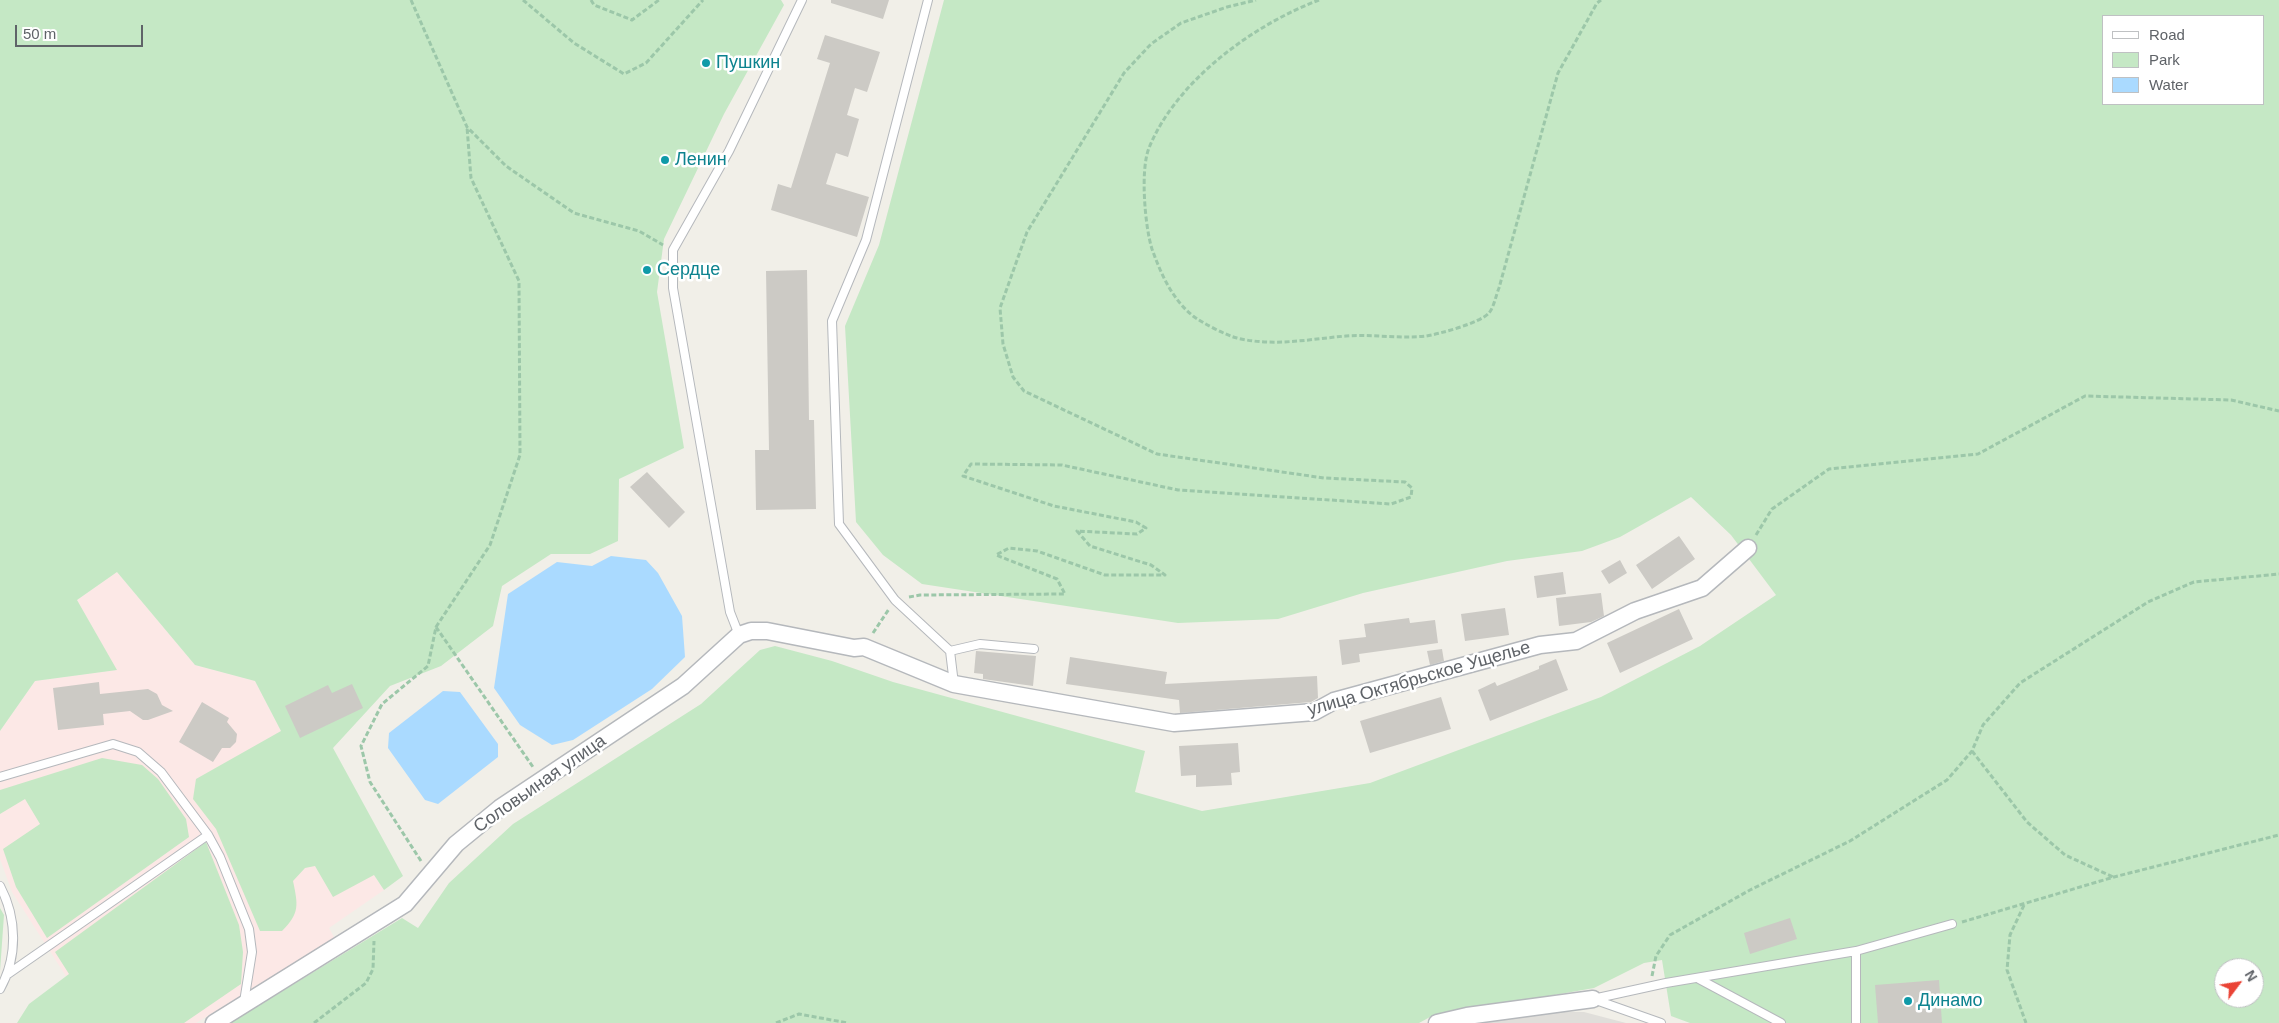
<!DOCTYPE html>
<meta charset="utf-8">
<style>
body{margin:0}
#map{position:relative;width:2279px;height:1023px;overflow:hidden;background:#f1efe8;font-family:Helvetica,sans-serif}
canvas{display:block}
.legend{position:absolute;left:2102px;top:15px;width:162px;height:90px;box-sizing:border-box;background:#fff;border:1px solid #bfc1c3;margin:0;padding:6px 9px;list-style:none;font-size:15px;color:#5f6368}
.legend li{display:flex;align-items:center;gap:10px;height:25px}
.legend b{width:25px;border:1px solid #bfc1c3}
.north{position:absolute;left:2214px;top:958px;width:50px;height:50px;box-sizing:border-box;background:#fff;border:1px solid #bfc1c3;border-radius:50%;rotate:59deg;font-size:14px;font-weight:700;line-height:20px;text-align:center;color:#5f6368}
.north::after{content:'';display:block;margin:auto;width:18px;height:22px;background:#ea4335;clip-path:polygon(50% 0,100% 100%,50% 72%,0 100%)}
.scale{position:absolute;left:15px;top:25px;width:128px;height:22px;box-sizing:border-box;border:2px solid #5f6368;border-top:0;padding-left:6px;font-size:15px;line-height:18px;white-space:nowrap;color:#5f6368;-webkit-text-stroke:4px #fff;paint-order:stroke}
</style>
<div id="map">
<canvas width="2279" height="1023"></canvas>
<ul class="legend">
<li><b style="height:6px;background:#fff"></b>Road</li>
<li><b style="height:14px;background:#c5e8c5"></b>Park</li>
<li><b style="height:14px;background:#aadaff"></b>Water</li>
</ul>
<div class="north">N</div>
<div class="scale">50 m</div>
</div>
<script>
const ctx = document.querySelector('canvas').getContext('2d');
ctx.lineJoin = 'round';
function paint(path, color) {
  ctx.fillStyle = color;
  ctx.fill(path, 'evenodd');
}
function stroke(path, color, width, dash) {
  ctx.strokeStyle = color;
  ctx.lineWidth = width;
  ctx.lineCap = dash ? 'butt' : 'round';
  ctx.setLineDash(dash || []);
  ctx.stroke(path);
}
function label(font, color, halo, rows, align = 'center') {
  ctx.font = font + ' Helvetica,sans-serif';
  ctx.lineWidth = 5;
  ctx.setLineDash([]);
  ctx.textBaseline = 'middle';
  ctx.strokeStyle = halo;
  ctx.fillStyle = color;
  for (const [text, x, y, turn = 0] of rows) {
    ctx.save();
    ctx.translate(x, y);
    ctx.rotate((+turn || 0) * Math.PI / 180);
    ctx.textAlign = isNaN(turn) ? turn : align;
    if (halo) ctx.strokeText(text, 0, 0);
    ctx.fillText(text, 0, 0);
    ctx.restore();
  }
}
const industrial = new Path2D(`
 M1549 1012H1584L1626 1023H1461Z`);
const medical = new Path2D(`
 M117 572 195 665 255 681 299 766 384 890 329 928 335 939 196 1023H96L12 892 0 859V731L35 681 116 670 77 600Z`);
const green = new Path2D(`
 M0 0H781L784 5 724 114 664 239 657 292 684 448 619 479 618 541 590 554H551L502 586 493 626 441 666 390 686 333 748 403 876 384 890 374 875 333 897 315 866 305 868 293 881C298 905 300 913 282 931H260L216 829 193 799 196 779 281 731 255 681 195 665 117 572 77 600 117 670 35 681 0 731Z
 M944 0H2279V1023H1690L1671 1016 1662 960 1644 963 1594 988 1430 1017 1419 1023H230L402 918 418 928 449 883 513 824 701 704 760 650 775 646 832 661 893 682 1145 751 1135 792 1202 811 1370 783 1601 697 1700 646 1776 595 1731 535 1691 497 1620 537 1582 551 1507 561 1363 593 1278 619 1178 623 922 584 883 555 856 522 845 326 879 245ZM2103 16H2263V104H2103ZM2224 968H2254V998H2224Z
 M102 758 142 765 158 779 186 819 189 837 47 938 16 887 3 849 40 824 25 799 0 814V790Z
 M206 842 239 925 243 952 241 984 184 1023H17L29 1004 69 974 55 952Z
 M0 908 4 915 0 971Z`);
const water = new Path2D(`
 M611 556 646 560 658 573 682 616 685 657 652 689 573 740 552 745 520 725 494 688 508 594 557 562 592 566Z
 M443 691 460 692 498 744V757L438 804 425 800 388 748 389 733Z`);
const building = new Path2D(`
 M831 0H889L883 19 831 3Z
 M825 35 880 52 867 92 855 88 847 115 859 119 848 157 836 153 826 184 869 197 857 237 771 210 778 184 791 188 830 63 817 59Z
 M807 270 809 420H814L816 509 756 510 755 450H769L766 271Z
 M647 472 685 512 669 528 630 487Z
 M1679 536 1695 559 1652 589 1636 565Z
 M1620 560 1627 573 1609 584 1601 571Z
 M1563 572 1566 594 1537 598 1534 576Z
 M1601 593 1604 616 1591 622 1559 626 1556 598Z
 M1505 608 1509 635 1465 641 1461 614Z
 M1679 609 1693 639 1620 673 1607 643Z
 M1409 618 1410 623 1435 620 1438 643 1359 654 1360 662 1342 665 1339 640 1366 637 1364 624Z
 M1442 649 1444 661 1430 665 1427 651Z
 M976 651 1036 656 1033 686 983 679V674L974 673Z
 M1070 657 1167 672 1165 684 1317 676 1318 698 1311 702 1180 713 1179 700 1066 684Z
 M1556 659 1568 690 1490 721 1478 690 1495 682 1497 686 1539 669V666Z
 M99 682 100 694 148 689 157 694 162 705 173 711 148 720H143L130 711 103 714 104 725 58 730 53 688Z
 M352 684 363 708 300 738 285 706 328 685 332 693Z
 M1441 697 1451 729 1370 753 1360 721Z
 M202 702 229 718 227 722 237 734 236 742 230 748H222L213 762 179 742Z
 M1238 743 1240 772 1231 773 1232 785 1196 787V775L1181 776 1179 746Z
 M1790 918 1797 939 1750 954 1744 933Z
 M1939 980 1942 1023H1878L1875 985Z`);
const path = new Path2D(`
 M411 0 467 127 506 166 574 213 639 231 663 245
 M523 0 574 43 624 74 646 63 703 0
 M591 0 594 5 632 20 659 0
 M1319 0C1253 25 1176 81 1149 148 1140 170 1145 227 1152 249 1161 274 1172 299 1193 316 1201 322 1227 336 1237 338 1273 347 1310 339 1346 336 1372 334 1399 339 1426 336 1439 334 1480 323 1489 313 1494 307 1496 295 1499 288L1558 73 1597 3 1601 0
 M1756 535 1772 509 1829 469 1978 454 2085 396 2231 400 2279 411
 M909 597 920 595 1065 594 1057 579 996 555 1009 548 1037 551 1105 575H1165L1151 565 1090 546 1077 531 1137 534 1146 528 1136 522 1054 506 963 476 971 464 1062 465 1178 490 1391 504 1411 497 1412 488 1405 482 1324 478 1157 454 1024 391 1013 377 1003 344 1000 308 1027 232 1124 73 1151 44 1181 23 1227 7 1256 0
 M436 627 533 767
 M873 633 889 609
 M1972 751 2027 822 2065 855 2113 877
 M421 861 370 782 361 746 382 704 428 666 436 627 490 545 520 455 519 281 471 178 467 127
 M2024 905 2010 935 2007 970 2026 1023
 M1962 922 2114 877 2279 835
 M1652 976 1656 956 1670 935 1750 890 1850 841 1947 780 1972 751 1983 725 2020 683 2148 602 2194 582 2279 574
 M314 1023 366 983 373 969 374 941
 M776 1023 799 1014 848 1023`);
const lane = new Path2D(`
 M928 0 866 240 832 321 839 524 895 600 950 651 980 644 1034 649
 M739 635 730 612 673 288V250L729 151 802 0
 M950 651 954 684
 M0 777 113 744 138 752 161 772 208 835 220 857 249 929 252 952 244 1002
 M0 886C17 918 18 957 0 989
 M1856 951 1952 924
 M8 974 208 835
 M1699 979 1781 1023
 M1593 999 1666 983 1856 951V1023
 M1593 999 1661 1023`);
const street = new Path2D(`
 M214 1023 405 904 456 844 500 808 683 686 739 635 751 631H767L854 648 864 647 954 684 1174 723 1314 712 1334 701 1540 645 1576 641 1635 611 1702 588 1748 548
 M1437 1023 1467 1016 1593 999`);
const markers = [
 [706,63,5,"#0f9aa8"],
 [665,160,5,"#0f9aa8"],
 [647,270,5,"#0f9aa8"],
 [1908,1001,5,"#0f9aa8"]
];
const cultureNames = [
 ["Пушкин",716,63],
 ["Ленин",675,160],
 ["Сердце",657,270],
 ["Динамо",1918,1001]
];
const streetNames = [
 ["улица Октябрьское Ущелье",1419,679,-16],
 ["Соловьиная улица",540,784,-35]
];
paint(industrial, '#e0deda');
paint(medical, '#fce8e6');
paint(green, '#c5e8c5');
paint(water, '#aadaff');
paint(building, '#cccac5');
stroke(lane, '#b5b8bc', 10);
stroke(street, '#b5b8bc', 19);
stroke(path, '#9cc7a9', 3, [5, 2.5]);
stroke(lane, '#fff', 8);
stroke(street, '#fff', 16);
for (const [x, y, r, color] of markers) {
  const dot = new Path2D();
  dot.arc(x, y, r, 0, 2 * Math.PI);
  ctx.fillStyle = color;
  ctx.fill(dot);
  stroke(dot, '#fff', 2);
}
label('18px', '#0d838f', '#fff', cultureNames, 'left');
label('18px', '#5f6368', '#fff', streetNames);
</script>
